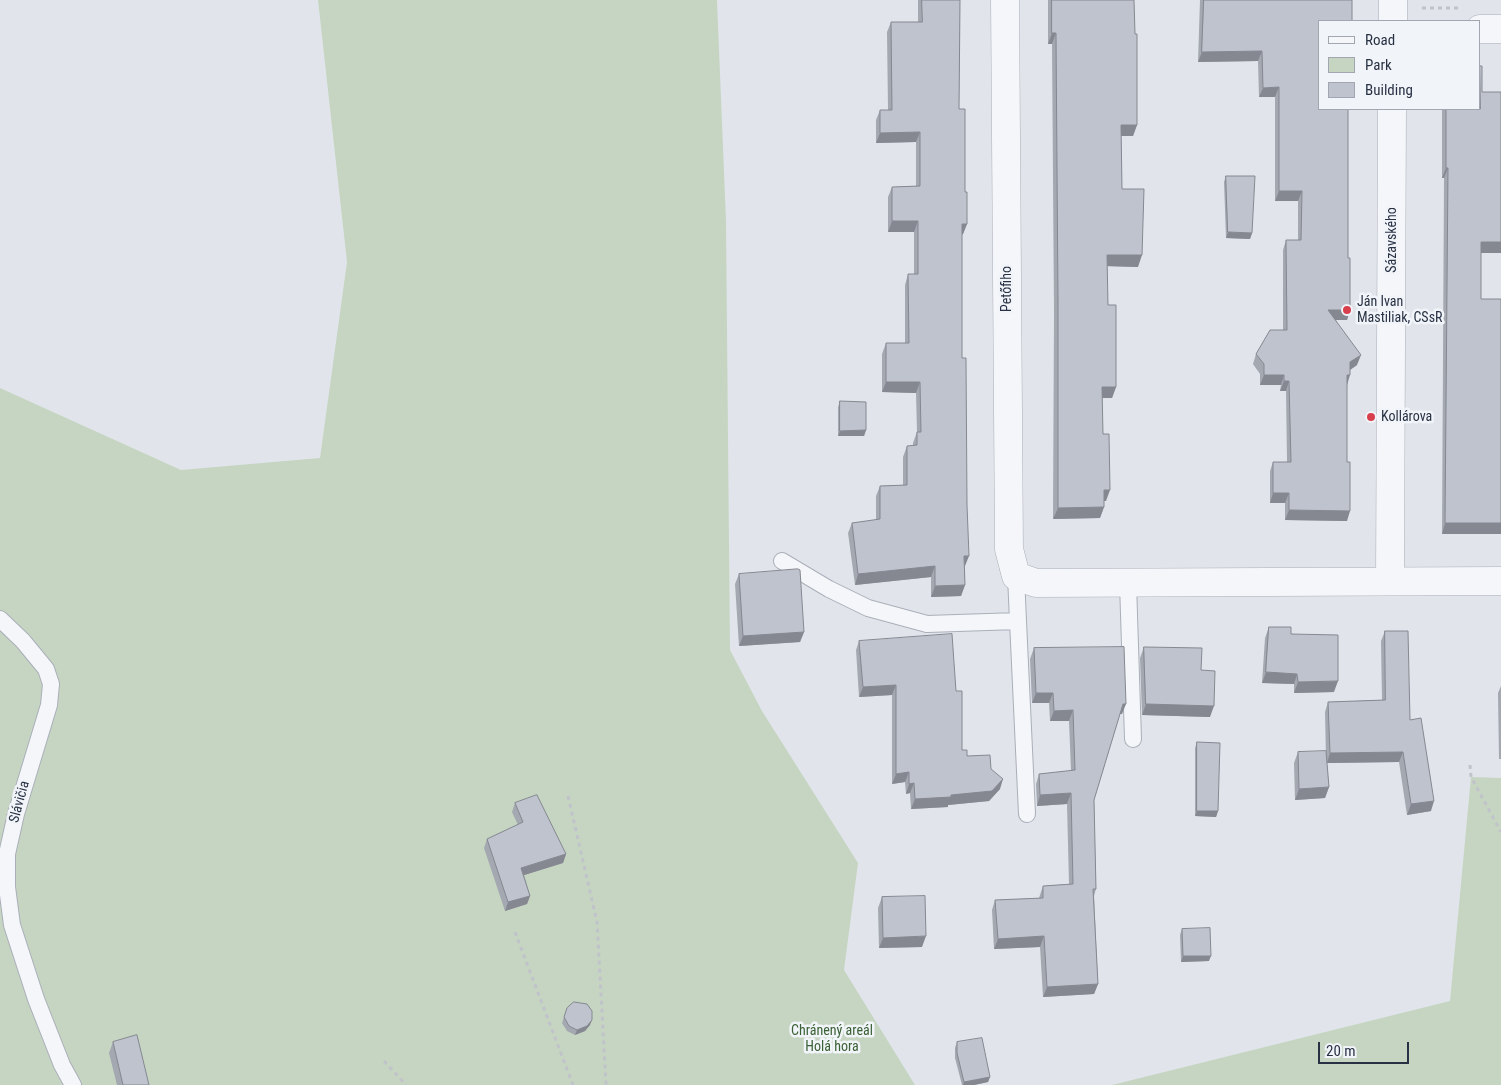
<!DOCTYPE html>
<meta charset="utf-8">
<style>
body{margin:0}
#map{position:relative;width:1501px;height:1085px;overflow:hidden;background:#e1e5eb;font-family:"Roboto Condensed",sans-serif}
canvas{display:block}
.legend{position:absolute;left:1318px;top:20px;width:162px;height:90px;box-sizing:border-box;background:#f1f4f8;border:1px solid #a1a6b0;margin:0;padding:6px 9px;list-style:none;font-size:15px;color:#283144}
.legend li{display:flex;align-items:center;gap:10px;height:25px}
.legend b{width:25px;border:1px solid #a1a6b0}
.scale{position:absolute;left:1318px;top:1042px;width:91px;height:22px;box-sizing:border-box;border:2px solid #283144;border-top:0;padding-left:6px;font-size:15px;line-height:18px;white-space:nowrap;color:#283144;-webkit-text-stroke:4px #f1f4f8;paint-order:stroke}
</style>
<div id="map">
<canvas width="1501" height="1085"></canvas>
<ul class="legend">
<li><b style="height:6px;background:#f5f6f9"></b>Road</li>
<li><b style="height:14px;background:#c6d5c2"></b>Park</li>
<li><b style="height:14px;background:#bec3ce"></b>Building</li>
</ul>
<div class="scale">20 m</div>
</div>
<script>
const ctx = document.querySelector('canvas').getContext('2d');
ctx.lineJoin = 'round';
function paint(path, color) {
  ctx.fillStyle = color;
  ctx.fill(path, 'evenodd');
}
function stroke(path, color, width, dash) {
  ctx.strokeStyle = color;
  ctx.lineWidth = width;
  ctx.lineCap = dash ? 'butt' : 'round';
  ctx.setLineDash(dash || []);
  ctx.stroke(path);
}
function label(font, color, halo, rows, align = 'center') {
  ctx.font = font + ' "Roboto Condensed",sans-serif';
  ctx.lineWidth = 5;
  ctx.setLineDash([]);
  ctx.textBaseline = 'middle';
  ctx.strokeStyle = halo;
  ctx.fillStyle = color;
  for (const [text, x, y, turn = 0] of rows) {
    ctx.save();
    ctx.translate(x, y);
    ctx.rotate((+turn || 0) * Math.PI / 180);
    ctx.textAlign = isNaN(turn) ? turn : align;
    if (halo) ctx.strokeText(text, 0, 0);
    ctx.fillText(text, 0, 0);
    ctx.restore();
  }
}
const green = new Path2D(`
 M318 0H717L726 221 730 650 762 711 858 863 844 970 915 1085H0V388L181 470 320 458 347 262Z
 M1471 777 1501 778V1085H1112L1450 1001Z`);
const path = new Path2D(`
 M1422 8H1460
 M1470 765 1471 777 1501 832
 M568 796 597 922 606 1085
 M515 932 573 1085
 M384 1061 406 1085`);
const service = new Path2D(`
 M782 561 829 589 868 608 927 624 1018 621 1016 576
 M1128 583 1133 739
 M0 619 23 641 46 669 51 684 49 705 16 814 7 854V887L12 925 36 999 62 1065 73 1085
 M1018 621 1027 814`);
const minor = new Path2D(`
 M1005 0 1009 549 1016 576 1036 583 1501 581
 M1393 21V0
 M1480 29H1501
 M1390 581 1392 109`);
const wall = new Path2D(`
 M918 0H961H960L959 109 967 224 963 234 962 235V358L965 566V585L961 596 931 597V577L855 585 848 533 852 523 876 520V496L880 486 903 485V457L907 446H913V443L917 432 916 393 882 392V354L886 343H905V285L908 274H914V232H888V197L892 187 916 186V142L876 143V120L880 110H888L887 32 891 22H918Z
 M1048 0H1134L1137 125 1133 136H1121L1122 189 1138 267 1107 266 1108 305 1116 387 1112 398H1102L1103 434 1106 501H1104V507L1100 518 1053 519 1054 313 1052 44H1048Z
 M1200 0H1352L1320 21 1348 258 1350 310 1347 320H1336L1357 365 1350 370 1347 385V521L1285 520V503H1270V471L1273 462H1287L1286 391H1280L1281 385H1260V374L1253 364 1256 354 1283 330V250L1286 240H1298V201H1275V97H1259L1258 61 1198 62Z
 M1442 109H1480L1481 299 1501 534H1442L1444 178H1442Z
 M1226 176 1252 233 1250 239 1226 238 1224 182Z
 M840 401 866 430 864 436H838V407Z
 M739 574 804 632 800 642 739 646 735 584Z
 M1269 627 1291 634 1334 692 1294 693V684L1262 683 1265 638Z
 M1385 631 1410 720 1431 811 1407 815 1399 762 1327 763 1329 787 1325 798 1295 800 1294 763 1298 752 1326 758 1325 712 1328 702 1382 700 1381 641Z
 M859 641 956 691 962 750 967 756 991 769 1000 789 989 801 948 805V807L911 809 910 793 906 794 905 782 892 784V695L859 697 856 650Z
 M1144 647 1201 670 1210 717 1142 715 1140 658Z
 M1034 648 1122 714H1120L1094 800 1096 889 1094 896 1098 984 1094 994 1043 997 1040 947 994 949 992 910 995 900 1039 898 1043 886 1069 884 1067 804 1037 806 1036 784 1039 774 1071 771 1069 721H1050L1049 703H1032L1030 659Z
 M1501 686V759H1499L1498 693Z
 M1197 742 1218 811 1216 817 1195 816V748Z
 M515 803 566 854 563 863 524 875 530 896 527 904 505 911 484 848 487 839 518 825 512 812Z
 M882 897 922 947 879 948 878 908Z
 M1182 929 1209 961 1181 962 1180 935Z
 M567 1008 590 1025 585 1031 575 1035 567 1031 562 1023Z
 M113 1042 149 1085H117L109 1053Z
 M957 1042 990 1077 988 1082 974 1085H962L955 1058V1048Z`);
const shadedWall = new Path2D(`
 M1052 33H1056L1052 44H1048Z
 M1262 51 1258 61 1198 62 1202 52Z
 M1279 87 1275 97H1259L1263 88Z
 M1121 125H1137L1133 136H1117Z
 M920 132 916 142 876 143 880 133Z
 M1446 168H1448L1444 178H1442Z
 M1279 191H1302L1298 201H1275Z
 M892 221H918L914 232H888Z
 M962 224H967L963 234 959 235Z
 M1228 232 1252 233 1250 239 1226 238Z
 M1481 242H1501V253H1478Z
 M1107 255H1142L1138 267 1102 266Z
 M1328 310H1350L1347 320H1325Z
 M1361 355 1357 365 1347 372 1350 362Z
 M1264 375H1284L1281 385H1260Z
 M1347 375H1350L1347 385Z
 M1284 381H1289L1286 391H1280Z
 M886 382H920L916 393 882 392Z
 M1102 387H1116L1112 398H1098Z
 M866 430 864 436H838L840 431Z
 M1104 490H1110L1106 501H1100Z
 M1273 493H1289L1285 503H1270Z
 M1104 507 1100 518 1053 519 1058 508Z
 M1289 510 1350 511 1347 521 1285 520Z
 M1445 523H1501V534H1442Z
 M964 556H969L965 566H960Z
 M935 566 931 577 855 585 858 574Z
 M965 585 961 596 931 597 935 586Z
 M804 632 800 642 739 646 743 636Z
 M1266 672 1297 674 1294 684 1262 683Z
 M1338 681 1334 692 1294 693 1298 682Z
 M896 685 892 695 859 697 863 687Z
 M1036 693H1053L1049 703H1032Z
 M1123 704H1126L1122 714H1119Z
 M1146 704 1214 706 1210 717 1142 715Z
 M1073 710 1069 721H1050L1054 711Z
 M1403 752 1399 762 1327 763 1330 753Z
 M909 772 905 782 892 784 896 774Z
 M1003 779 1000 789 989 801 948 805V807L911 809 915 799 951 795Z
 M914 783 910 793 906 794 909 784Z
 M1329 787 1325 798 1295 800 1299 789Z
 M1071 793 1067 804 1037 806 1040 795Z
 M1434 801 1431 811 1407 815 1411 804Z
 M1197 811H1218L1216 817 1195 816Z
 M566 854 563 863 518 877 521 868Z
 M530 896 527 904 505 911 508 902Z
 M926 936 922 947 879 948 883 938Z
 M1044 936 1040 947 994 949 998 939Z
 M1183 956H1211L1209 961 1181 962Z
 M1098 984 1094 994 1043 997 1047 987Z
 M592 1020 590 1025 585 1031 575 1035 577 1030Z
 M990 1077 988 1082 974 1085H963L964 1082Z`);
const building = new Path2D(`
 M922 0H960L959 109H965V192H967V224H962V358H966L967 505 969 556H964L965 585 935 586V566L858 574 852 523 880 519V486L907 485V446L917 445V432H921L920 382H886V343H909L908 274H918V221H892V187L920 186V132L880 133V110H892L891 22H922Z
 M1052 0H1134L1135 34H1137V125H1121L1122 189H1144L1142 255H1107L1108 305H1116V387H1102L1103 434H1109L1110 490H1104V507L1058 508V302L1056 33H1052Z
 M1204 0H1352V21H1320V109H1348V258H1350V310H1328L1361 355 1350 362V375H1347V462H1350V511L1289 510V493H1273V462H1291L1289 381H1284V375H1264V364L1256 354 1270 330H1287L1286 240H1301L1302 191H1279V87L1263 88 1262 51 1202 52Z
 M1480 66H1482V92H1501V242H1481V299H1501V523H1445L1448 168H1446V109H1480Z
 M1226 176H1255L1252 233 1228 232Z
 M840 401 866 402V430L840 431Z
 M798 569 800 570 804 632 743 636 739 574Z
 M1269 627H1291V634L1338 635V681L1298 682 1297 674 1266 672Z
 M1385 631H1408L1410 720 1421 718 1434 801 1411 804 1403 752 1330 753 1328 702 1385 700Z
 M952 634 956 691H962V750H967V756L990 755 991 769 1003 779 992 791 951 795V797L915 799 914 783 909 784V772L896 774V685L863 687 859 641Z
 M1124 647 1126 704H1123L1094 800 1096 889H1093L1098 984 1047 987 1044 936 998 939 995 900 1043 898V886L1073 884 1071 793 1040 795 1039 774 1075 770 1073 710 1054 711 1053 693H1036L1034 648Z
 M1144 647 1202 648 1201 670 1215 671 1214 706 1146 704Z
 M1197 742 1220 743 1218 811H1197Z
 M1326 751 1329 787 1299 789 1298 752Z
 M537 795 566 854 521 868 530 896 508 902 487 839 523 822 515 803Z
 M925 896 926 936 883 938 882 897Z
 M1210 928 1211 956H1183L1182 929Z
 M574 1002 587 1004 592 1011V1020L587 1026 577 1030 569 1026 564 1017 567 1008Z
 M137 1035 149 1085H123L113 1042Z
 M982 1038 990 1077 964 1082 957 1053V1042Z`);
const markers = [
 [1347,310,5,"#d83f4c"],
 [1371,417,5,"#d83f4c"]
];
const streetNames = [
 ["Sázavského",1392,240,-90],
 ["Petőfiho",1007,289,-90],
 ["Slávičia",20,802,-75]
];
const poiNames = [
 ["Ján Ivan",1357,302],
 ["Mastiliak, CSsR",1357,318],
 ["Kollárova",1381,417]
];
const parkNames = [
 ["Chránený areál",832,1031],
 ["Holá hora",832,1047]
];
paint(green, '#c6d5c2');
stroke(service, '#aaafb9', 18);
stroke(minor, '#aaafb9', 29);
stroke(path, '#c0c3ca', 3, [4, 4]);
stroke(service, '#f5f6f9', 16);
stroke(minor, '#f5f6f9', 28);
paint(wall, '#a3a8b1');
paint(shadedWall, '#858890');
paint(building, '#bec3ce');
stroke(building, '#858890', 1);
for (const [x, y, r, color] of markers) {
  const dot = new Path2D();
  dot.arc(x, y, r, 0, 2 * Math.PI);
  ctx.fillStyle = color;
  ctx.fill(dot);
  stroke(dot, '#f1f4f8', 2);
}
label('14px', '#283144', '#f1f4f8', streetNames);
label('14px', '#283144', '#f1f4f8', poiNames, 'left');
label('14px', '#3a6135', '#f1f4f8', parkNames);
</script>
